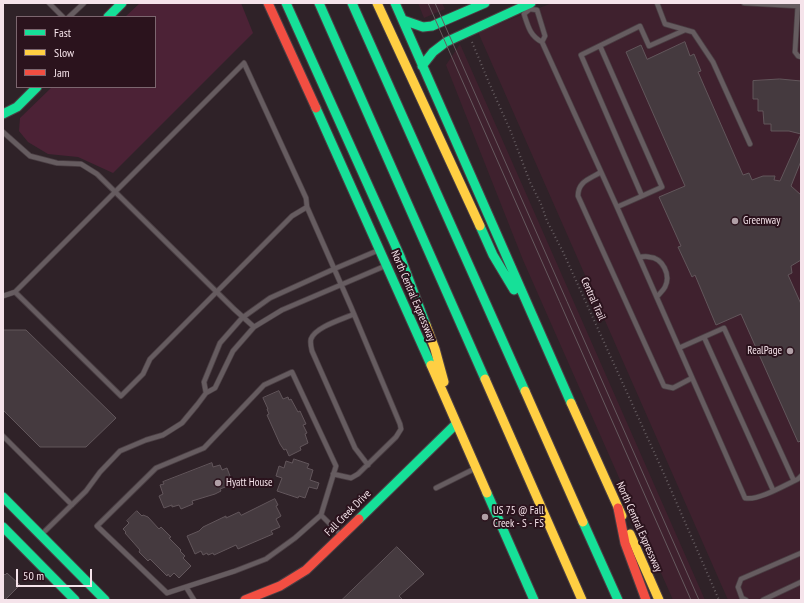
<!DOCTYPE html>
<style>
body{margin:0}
#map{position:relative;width:804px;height:603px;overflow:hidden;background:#2f2228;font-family:"PT Sans Narrow",sans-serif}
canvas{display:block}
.frame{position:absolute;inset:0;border:4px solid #f5e3ea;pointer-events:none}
.legend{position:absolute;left:16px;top:16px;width:140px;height:72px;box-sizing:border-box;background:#2b131d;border:1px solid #7c666f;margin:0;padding:5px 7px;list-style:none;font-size:12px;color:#f5e3ea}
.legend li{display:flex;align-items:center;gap:8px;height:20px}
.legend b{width:20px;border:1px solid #7c666f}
.scale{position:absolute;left:16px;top:569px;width:76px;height:18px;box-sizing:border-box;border:2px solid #f5e3ea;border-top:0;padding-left:5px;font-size:12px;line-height:14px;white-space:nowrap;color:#f5e3ea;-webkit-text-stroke:3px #2b131d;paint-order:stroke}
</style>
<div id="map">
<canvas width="804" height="603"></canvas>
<div class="frame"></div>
<ul class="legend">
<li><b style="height:5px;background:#16e098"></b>Fast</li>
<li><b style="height:5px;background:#ffcf43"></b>Slow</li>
<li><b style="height:5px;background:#f24e42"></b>Jam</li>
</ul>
<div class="scale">50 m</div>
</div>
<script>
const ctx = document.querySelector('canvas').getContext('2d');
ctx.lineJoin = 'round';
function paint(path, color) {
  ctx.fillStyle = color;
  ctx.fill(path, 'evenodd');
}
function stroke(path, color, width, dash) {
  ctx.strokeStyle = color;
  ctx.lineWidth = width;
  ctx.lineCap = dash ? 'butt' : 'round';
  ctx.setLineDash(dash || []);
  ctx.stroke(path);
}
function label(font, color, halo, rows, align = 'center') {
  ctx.font = font + ' "PT Sans Narrow",sans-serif';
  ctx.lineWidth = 4;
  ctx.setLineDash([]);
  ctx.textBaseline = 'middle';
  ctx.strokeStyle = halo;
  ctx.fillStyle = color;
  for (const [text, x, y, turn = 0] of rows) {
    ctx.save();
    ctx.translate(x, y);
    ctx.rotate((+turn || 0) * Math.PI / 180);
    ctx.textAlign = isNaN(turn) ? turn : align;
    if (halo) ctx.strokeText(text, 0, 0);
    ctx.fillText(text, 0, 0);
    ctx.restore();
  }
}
const built = new Path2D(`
 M418 3H442L445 9 424 18Z
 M552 3H801V600H728L478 32Z
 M460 44 513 164 705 600H673L523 260 446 65Z`);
const green = new Path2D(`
 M140 3H241L253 33 113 173 78 157 48 154 28 142 19 131 20 118 52 87H155V17H125Z`);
const building = new Path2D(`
 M685 42 690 56 694 54 701 71 698 72 743 175 749 173 752 180 763 176H775L774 180 780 181 801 134V161L791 186 801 195V260L791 266 792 273 788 275 801 304V441L798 442 741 314 716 325 695 275 692 277 678 247 681 246 659 197 685 186 626 52 641 45 647 59Z
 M780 79 801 81V134L789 131H771V124H764L763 111H758V99H753V81Z
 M3 330H26L116 418 86 447H40L3 410Z
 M279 391 283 399 288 397 289 400 291 399 298 412 300 411 306 424 303 425 307 433 305 434 308 443 300 447 301 450 289 456 286 449 284 450 280 444 267 415 269 414 267 409H268L263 398Z
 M294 459 309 464 307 468 313 470 310 480 319 483 317 489 309 487 305 498 299 496 298 498 277 491 282 478 276 476 279 466 284 468 286 461 292 463Z
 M212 463 213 467 220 465 222 470 227 468 233 484 220 489 221 491 215 494 192 501 193 504 181 509 179 505 172 507V505L164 508 159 496 163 494 160 485 164 484 163 482Z
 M275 499 278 505 276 506 281 516 276 519 280 527 271 531 273 534 238 549 236 545 214 555 213 553 208 555 207 553 203 555 201 551 195 554 187 536 199 531 203 527 226 516V518L239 512 241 515Z
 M137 511 142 516 143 515 148 517 159 529 161 527 171 537 169 538 181 550 180 551 185 556 183 558 191 566 179 578 174 573 170 577 168 574 167 576 150 559 148 561 139 552 140 550 125 533 126 532 123 529 129 523 127 521Z
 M397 547 424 574 399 596 403 600H342Z
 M3 573 5 575 7 573 20 585 5 600H3Z`);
const path = new Path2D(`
 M472 42 490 85 511 132 530 182 541 204 547 221 563 252 664 474 719 600`);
const lane = new Path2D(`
 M49 3 63 17
 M657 3 665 24 693 32 713 62 750 144
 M744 3 798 6
 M798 3 795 52 798 56 801 57
 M69 17 84 3
 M685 30 649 46 640 26 581 55 642 196 617 207 745 498C758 501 785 485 798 479L801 476
 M542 42 545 36 537 10 530 9 524 14C528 26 530 36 542 42L617 207
 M600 46 662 187 642 196
 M3 132 30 156 57 163 81 164 97 174 234 309 254 327
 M601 172C590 179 578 181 578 196L664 386 673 388 692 378
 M307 207 351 307 400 424 401 429 396 437 358 474 351 478 333 474
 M639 257C642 257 646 256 649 257 663 258 671 275 665 287 663 291 659 294 657 297
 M3 296 15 292 244 63 306 198 307 207 292 216 150 359 143 374 121 396 15 292
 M354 314C343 319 315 327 311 339 310 343 311 347 312 351L355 448 368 465
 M704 337 773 490
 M679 348 724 328 794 481
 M206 393 204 382 220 343 242 318 270 298 334 269 379 250
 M3 436 72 505
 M436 488 474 469
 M321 515 295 538 266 559 235 571 167 593 97 526 156 468 204 448 264 385 292 372 336 466 321 515 341 535
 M41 535 86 491 100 472 120 451 146 440 163 435 182 423 197 405 206 393 215 388 233 351 254 327 282 310 385 266
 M186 587 194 600
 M746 600 742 598 738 587 741 579 801 553
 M763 600 801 582`);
const fast = new Path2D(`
 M286 3 400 256 426 325
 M319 3 485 379
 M352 3 525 391
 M395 3 571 403
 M108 17 122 3
 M403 20 423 27 432 26 485 3
 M422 66 433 52 446 42 531 3
 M316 108 431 365
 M3 114 17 107 37 87
 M480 226 493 255 514 290
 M487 493 534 600
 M3 497 105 600
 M359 519 456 424
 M583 522 618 600
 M3 527 75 600`);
const slow = new Path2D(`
 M377 3 480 226
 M426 325 435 349 444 382
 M431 365 487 493
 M485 379 582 600
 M525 391 583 522
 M571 403 622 516
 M630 534 659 600`);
const jam = new Path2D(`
 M268 3 316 108
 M618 508 625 543 646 600
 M245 600 280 586 306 570 359 519`);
const tram = new Path2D(`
 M428 3 691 600
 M435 3 699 600`);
const markers = [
 [735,221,4,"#b09fa6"],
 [790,351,4,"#b09fa6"],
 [218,483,4,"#b09fa6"],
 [485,517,4,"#b09fa6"]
];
const poiNames = [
 ["Greenway",743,221],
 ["RealPage",782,351,"right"],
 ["Hyatt House",226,483],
 ["US 75 @ Fall",493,511],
 ["Creek - S - FS",493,524]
];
const streetNames = [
 ["North Central Expressway",413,296,67],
 ["Central Trail",593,299,66],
 ["Fall Creek Drive",348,513,-45],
 ["North Central Expressway",639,527,66]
];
paint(built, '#3f212e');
paint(green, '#4c2236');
paint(building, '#453a3f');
stroke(building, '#62565b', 1);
stroke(lane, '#4b3f44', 6);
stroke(fast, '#4b3f44', 11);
stroke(slow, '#4b3f44', 11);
stroke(jam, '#4b3f44', 11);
stroke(path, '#665d61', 2, [1, 3]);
stroke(lane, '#665c60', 4.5);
stroke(fast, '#16e098', 9);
stroke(slow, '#ffcf43', 9);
stroke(jam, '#f24e42', 9);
stroke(tram, '#665a5f', 1);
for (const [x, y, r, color] of markers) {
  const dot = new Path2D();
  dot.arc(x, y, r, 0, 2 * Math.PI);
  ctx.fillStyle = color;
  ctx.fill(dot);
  stroke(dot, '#2b131d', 1.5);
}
label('11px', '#f5e3ea', '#2b131d', poiNames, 'left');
label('11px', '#f5e3ea', '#2b131d', streetNames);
</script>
